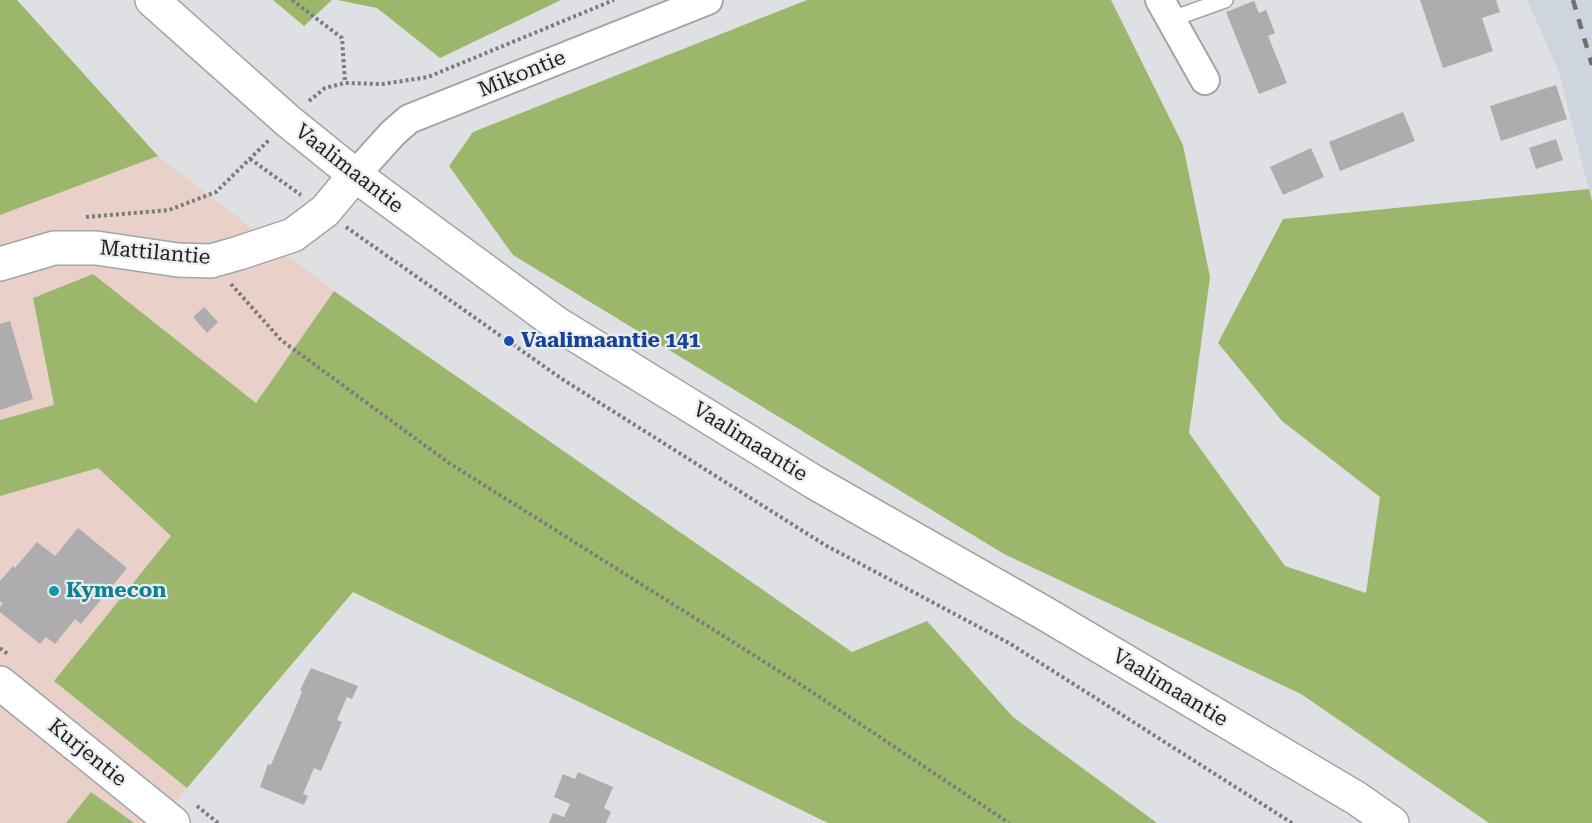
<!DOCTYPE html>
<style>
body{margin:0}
canvas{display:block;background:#dfe0e3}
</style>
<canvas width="1592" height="823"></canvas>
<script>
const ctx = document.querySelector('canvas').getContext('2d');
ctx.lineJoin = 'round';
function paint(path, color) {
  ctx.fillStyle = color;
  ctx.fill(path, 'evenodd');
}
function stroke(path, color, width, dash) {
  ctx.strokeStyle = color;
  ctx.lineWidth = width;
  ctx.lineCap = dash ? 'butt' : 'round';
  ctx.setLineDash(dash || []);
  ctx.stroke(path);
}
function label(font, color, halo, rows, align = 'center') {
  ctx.font = font + ' "Roboto Serif",serif';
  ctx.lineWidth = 4.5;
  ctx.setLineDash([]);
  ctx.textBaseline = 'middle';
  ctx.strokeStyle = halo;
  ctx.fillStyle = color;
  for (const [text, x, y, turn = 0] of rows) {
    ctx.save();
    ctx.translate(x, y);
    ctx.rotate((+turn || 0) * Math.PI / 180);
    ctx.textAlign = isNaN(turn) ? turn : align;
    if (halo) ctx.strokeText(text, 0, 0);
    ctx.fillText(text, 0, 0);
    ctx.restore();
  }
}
const commercial = new Path2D(`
 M158 156 334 291 256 403 92 274 33 298 54 406 0 420V215Z
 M98 468 171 536 54 681 187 788 159 823H134L91 792 66 823H0V496Z`);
const built = new Path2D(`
 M1527 0H1592V202L1559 72Z`);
const forest = new Path2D(`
 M0 0H17L158 156 0 215Z
 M273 0H332L304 26Z
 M337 0H561L440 58 377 8Z
 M807 0H1111L1183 145 1210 277 1189 433 1285 566 1366 593 1380 497 1282 421 1218 343 1283 219 1589 189 1592 202V823H1489L1301 694 1004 554 513 255 449 166 473 132Z
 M93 274 256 403 334 291 852 652 927 621 1013 717 1157 823H828L353 592 187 788 54 681 171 536 98 468 0 496V420L54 405 33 298Z
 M91 792 134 823H66Z`);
const building = new Path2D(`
 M1420 0H1496L1500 12 1482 18 1493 51 1443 68Z
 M1254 1 1259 13 1266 10 1275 33 1268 36 1287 83 1259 94 1226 12Z
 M1556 85 1567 119 1501 141 1490 106Z
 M1403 112 1415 141 1340 171 1329 142Z
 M1556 139 1563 160 1536 169 1529 148Z
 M1311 148 1324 177 1283 195 1270 167Z
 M204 307 218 322 207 333 193 317Z
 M10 321 33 399 0 410V324Z
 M78 528 127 568 81 624 75 619 55 644 46 637 40 644 0 612V607L3 603 0 601V581L13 566 15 568 37 542 55 556Z
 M311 668 358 686 352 699 347 697 337 720 342 722 321 771 314 768 303 794 308 796 304 805 260 787 268 764 271 765 302 692 300 690Z
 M578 772 613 787 604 808 611 812 606 823H549L553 813 564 817 570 804 554 797 563 774 575 779Z`);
const path = new Path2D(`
 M292 0 342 38 345 82
 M309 101 325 88 345 83 383 84 428 77 614 0
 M250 159 301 195
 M86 217 169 210 216 192 269 140
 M346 227 562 379 825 545 1009 643 1292 823
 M231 284 281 340 449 463 809 690 1009 823
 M0 648 9 655
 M197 806 218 823`);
const service = new Path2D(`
 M1172 19 1225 0`);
const minor = new Path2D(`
 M1160 0 1205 80
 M355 175 393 133 409 119 708 0`);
const tertiary = new Path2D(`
 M0 264 54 248H96L178 260 211 261 239 253 293 235 325 211 355 175
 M0 683 173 823`);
const secondary = new Path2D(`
 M152 0 288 121 355 175 556 323 814 482 1044 613 1356 798 1392 823`);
const rail = new Path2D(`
 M1573 0 1592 65`);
const markers = [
 [509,341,6,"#1a4fb4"],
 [54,591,6,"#0f9aa8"]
];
const streetNames = [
 ["Mikontie",522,74,-22],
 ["Vaalimaantie",349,169,38],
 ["Mattilantie",155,253,5],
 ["Vaalimaantie",750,442,32],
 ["Vaalimaantie",1170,688,31],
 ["Kurjentie",87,753,39]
];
const transitNames = [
 ["Vaalimaantie 141",521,341]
];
const cultureNames = [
 ["Kymecon",66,591]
];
paint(commercial, '#e9d0c9');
paint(built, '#cfd5de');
paint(forest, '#9cb76b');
paint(building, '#adacaf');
stroke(service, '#a2a4a6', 18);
stroke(minor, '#a2a4a6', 32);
stroke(tertiary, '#a2a4a6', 36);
stroke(secondary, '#a2a4a6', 36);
stroke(path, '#7b7c7e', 4, [3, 3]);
stroke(service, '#fff', 15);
stroke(minor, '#fff', 28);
stroke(tertiary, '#fff', 33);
stroke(secondary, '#fff', 33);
stroke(rail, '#6f7072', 4.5, [10, 10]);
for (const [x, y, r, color] of markers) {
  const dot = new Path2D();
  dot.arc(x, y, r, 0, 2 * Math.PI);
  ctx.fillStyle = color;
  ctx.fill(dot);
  stroke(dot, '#ecedf0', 2);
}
label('21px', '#1f2021', '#ecedf0', streetNames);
label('bold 21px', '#164399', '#ecedf0', transitNames, 'left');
label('bold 21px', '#0d838f', '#ecedf0', cultureNames, 'left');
</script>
